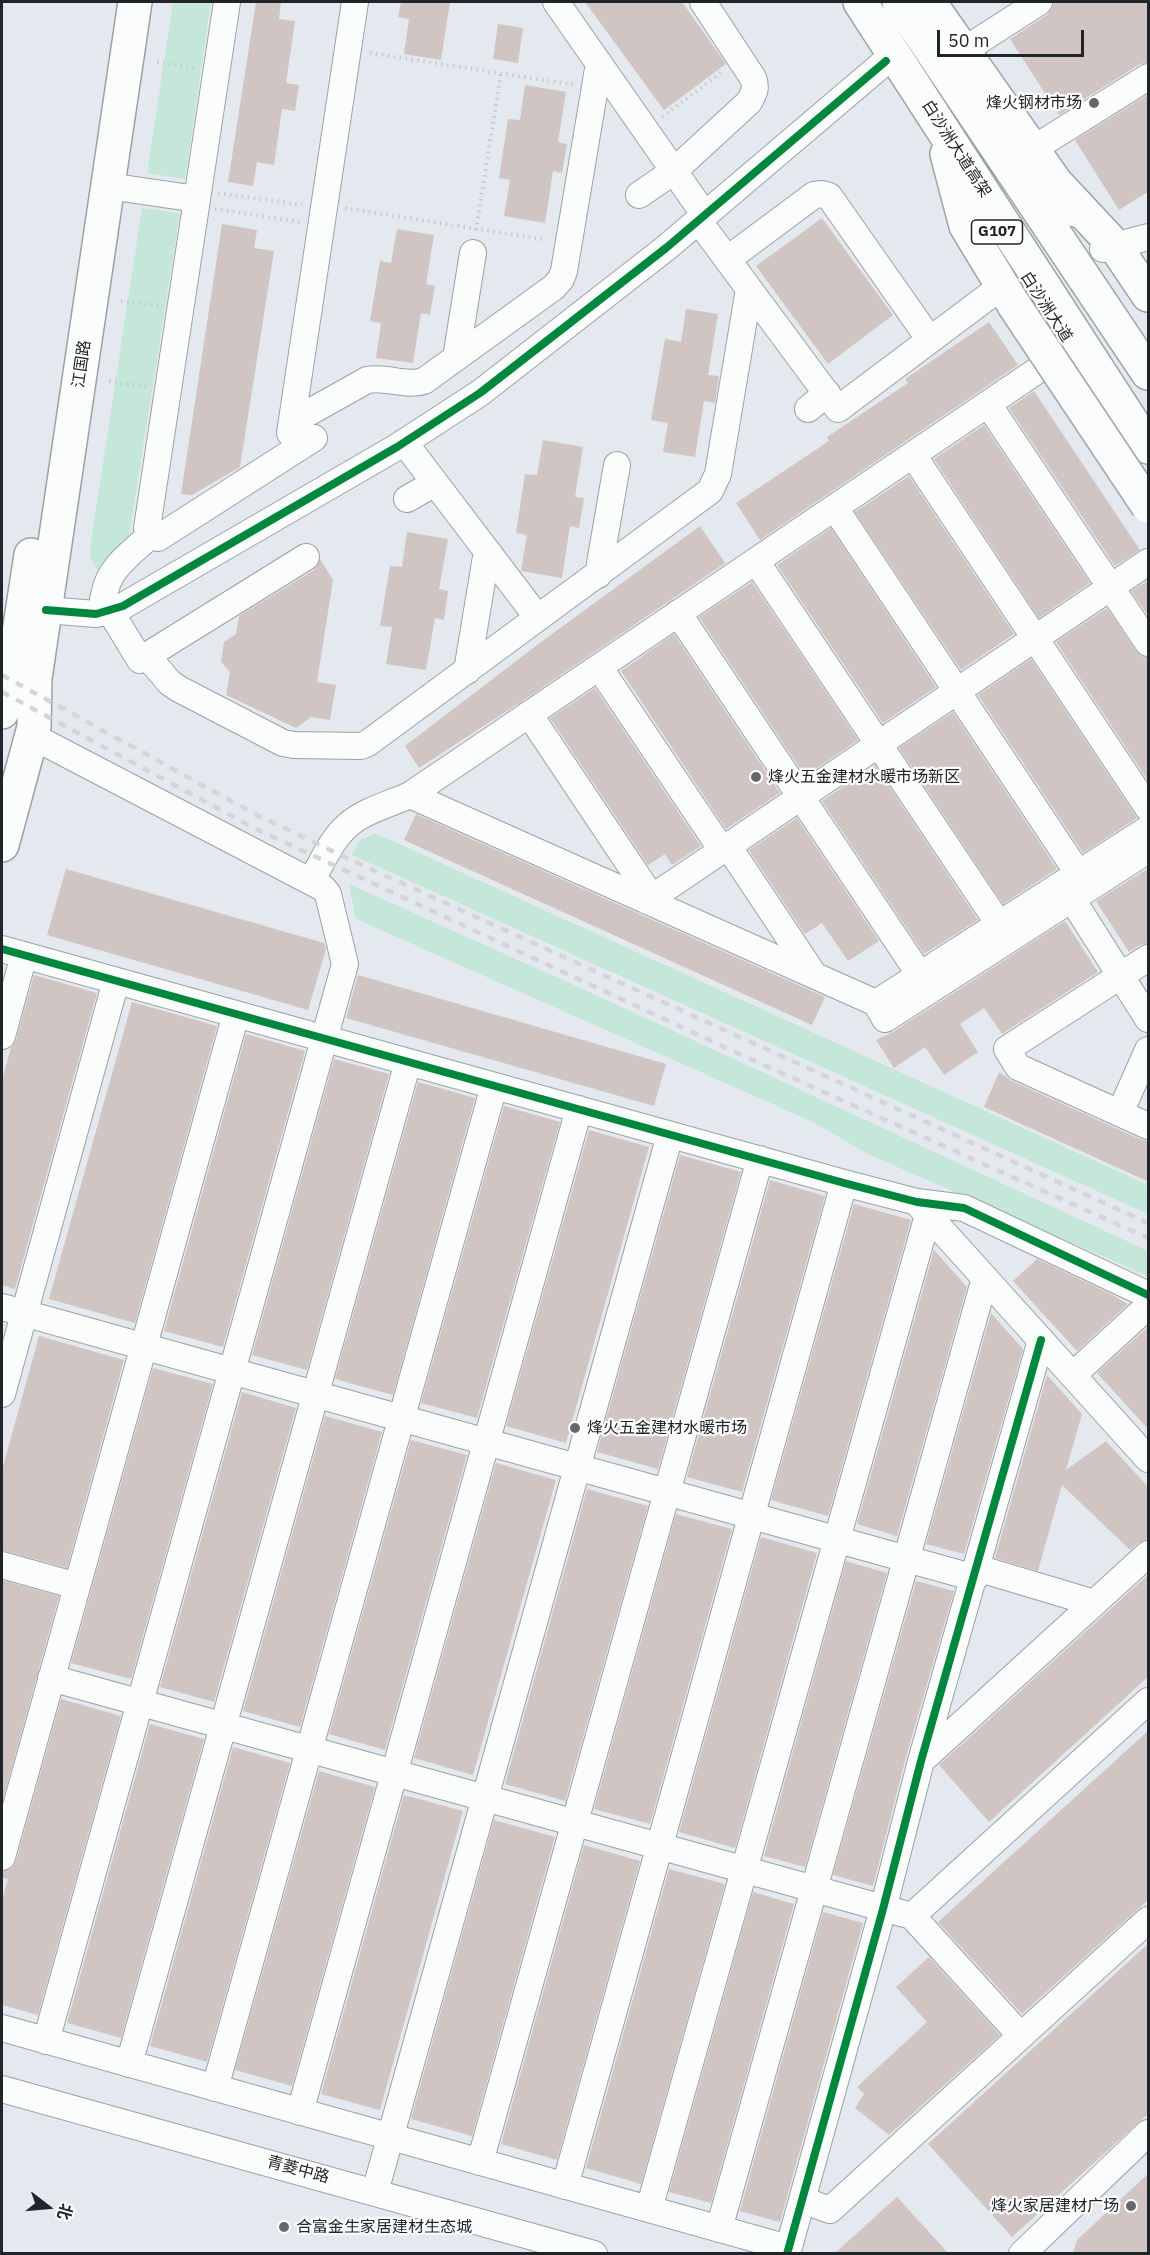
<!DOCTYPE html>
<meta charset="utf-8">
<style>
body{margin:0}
#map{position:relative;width:1150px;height:2255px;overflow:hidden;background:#e3e9ee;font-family:"IBM Plex Sans","Noto Sans SC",sans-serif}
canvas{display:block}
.frame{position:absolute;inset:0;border:3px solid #212428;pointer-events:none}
.north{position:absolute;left:18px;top:2177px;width:60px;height:60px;-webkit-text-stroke:4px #fff;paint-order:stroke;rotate:106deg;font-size:16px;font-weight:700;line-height:24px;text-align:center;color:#212428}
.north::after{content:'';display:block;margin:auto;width:21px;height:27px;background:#212428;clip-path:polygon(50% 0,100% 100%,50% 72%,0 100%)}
.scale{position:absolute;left:937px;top:30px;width:147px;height:27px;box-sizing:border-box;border:3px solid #212428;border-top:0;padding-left:8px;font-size:18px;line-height:21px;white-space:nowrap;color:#212428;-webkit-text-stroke:4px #fff;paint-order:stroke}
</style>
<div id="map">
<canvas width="1150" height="2255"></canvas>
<div class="frame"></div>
<div class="north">北</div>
<div class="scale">50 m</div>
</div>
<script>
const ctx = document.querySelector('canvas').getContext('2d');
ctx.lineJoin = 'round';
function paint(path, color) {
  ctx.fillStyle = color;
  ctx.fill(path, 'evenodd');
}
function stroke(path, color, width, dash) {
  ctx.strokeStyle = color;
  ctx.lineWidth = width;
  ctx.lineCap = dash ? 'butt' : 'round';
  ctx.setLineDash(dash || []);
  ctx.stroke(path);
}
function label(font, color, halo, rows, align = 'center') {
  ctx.font = font + ' "IBM Plex Sans","Noto Sans SC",sans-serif';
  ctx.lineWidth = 4.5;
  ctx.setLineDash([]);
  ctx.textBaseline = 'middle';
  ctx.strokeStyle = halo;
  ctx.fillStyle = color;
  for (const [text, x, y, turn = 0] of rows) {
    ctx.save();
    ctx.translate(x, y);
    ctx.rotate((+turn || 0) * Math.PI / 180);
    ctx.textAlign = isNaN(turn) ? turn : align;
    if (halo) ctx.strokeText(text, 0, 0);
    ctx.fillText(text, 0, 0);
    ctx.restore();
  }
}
const green = new Path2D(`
 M173 2H211L185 179 147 173Z
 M142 208 180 213 127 549 100 574 91 560 90 548Z
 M375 833 1148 1185V1214L352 855 359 841Z
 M349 884 587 991 1148 1251V1276L870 1155 811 1121 356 919Z`);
const building = new Path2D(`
 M256 2H281L279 19 295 21 286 83 299 85 295 111 282 109 274 165 257 162 253 186 228 182Z
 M401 2H450L441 60 404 54 409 19 398 17Z
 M585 2H682L726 64 664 110Z
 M1054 2H1149V62L1140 64 1059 115 1010 39 1047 15 1052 9Z
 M498 24 523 28 518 63 493 59Z
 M525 85 566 92 558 142 567 144 562 173 553 171 545 223 504 216 510 180 499 178 508 119 520 120Z
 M1149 94V191L1119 210 1075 140Z
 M822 218 893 315 828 364 756 266Z
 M222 224 257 230 254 248 274 251 240 467 192 495 181 494Z
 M397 229 434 235 426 284 435 286 430 315 421 313 413 363 376 358 381 323 370 321 380 261 391 263Z
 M686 309 718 314 708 375 719 376 715 403 704 401 695 457 663 452 668 423 651 420 665 339 681 342Z
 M989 322 1018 365 760 540 736 503 829 441 827 437 908 383 905 379Z
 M1034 391 1140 550 1115 566 1009 408Z
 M984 425 1090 583 1039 618 934 459Z
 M543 440 583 447 575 497 584 498 579 528 570 526 562 578 521 571 527 535 516 533 525 474 537 475Z
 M909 476 1014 634 961 670 855 512Z
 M700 526 725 563 530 696 419 768 405 746 541 642Z
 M831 528 936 687 883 723 777 565Z
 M407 532 448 539 439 589 448 591 444 620 435 618 426 670 386 664 392 627 380 626 390 566 402 567Z
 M320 559 333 580 317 682 336 685 330 720 311 717 296 728 226 695 230 672 221 662 224 642 236 634 239 616 314 570Z
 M1149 580V617L1131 591Z
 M752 582 858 740 805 776 699 617Z
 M1107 608 1136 651 1141 656 1149 658V782L1056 642Z
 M674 634 780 793 726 829 621 671Z
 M1031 659 1137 818 1083 853 978 695Z
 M595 688 701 846 672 865 665 854 648 865 550 718Z
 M953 712 1057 869 1003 904 899 748Z
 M875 765 978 920 924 954 822 801Z
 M416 814 825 997 812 1025 404 840Z
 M797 818 879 941 848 961 822 923 805 934 749 850Z
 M1149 868V943L1140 945 1129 952 1096 901Z
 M66 869 324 943 326 949 308 1010 47 935Z
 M1065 921 1098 972 1002 1034 984 1008 960 1024 978 1052 944 1075 925 1047 894 1068 876 1040 893 1032Z
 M34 975 97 993 15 1289 2 1285V1080L11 1048 16 1040Z
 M358 975 666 1064 654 1106 346 1018Z
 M132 1002 217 1026 135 1323 49 1299Z
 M246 1034 305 1051 223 1347 164 1331Z
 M334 1059 389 1074 307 1370 252 1355Z
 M999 1072 1012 1081 1142 1140 1149 1141V1182L984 1107Z
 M418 1082 475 1098 393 1395 335 1379Z
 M504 1106 560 1122 477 1418 421 1403Z
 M589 1130 649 1147 566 1443 506 1426Z
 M680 1155 741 1172 658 1469 597 1452Z
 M770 1180 825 1196 742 1492 687 1477Z
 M854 1204 911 1220 828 1516 771 1500Z
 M934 1250 967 1287 897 1536 857 1524Z
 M1037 1259 1109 1293 1128 1304 1077 1351 1013 1281Z
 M991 1313 1023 1349 964 1554 926 1544Z
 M1149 1326V1430L1097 1373Z
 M39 1336 124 1360 67 1568 2 1550V1470Z
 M153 1368 213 1384 131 1679 71 1663Z
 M1047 1375 1082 1414 1066 1470 1106 1441 1149 1488V1539L1138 1543 1130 1550 1062 1485 1038 1571 995 1558Z
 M242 1392 296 1408 214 1702 160 1687Z
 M325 1416 382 1432 300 1727 243 1711Z
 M411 1440 467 1455 385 1750 329 1734Z
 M496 1463 556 1480 473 1775 414 1758Z
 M587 1489 648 1506 565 1801 505 1784Z
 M676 1514 732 1529 650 1824 594 1809Z
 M761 1537 817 1553 735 1848 679 1832Z
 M846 1561 887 1573 805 1867 764 1856Z
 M1149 1574V1676L989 1822 939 1765Z
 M2 1580 59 1596 2 1803Z
 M916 1581 954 1591 906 1757 873 1886 833 1875Z
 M61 1699 121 1716 38 2015 2 2005V1900L8 1879 2 1878V1872L12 1868 16 1861Z
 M150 1724 204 1739 121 2038 67 2023Z
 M1149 1730V1899L1022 2014 938 1922Z
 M233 1747 290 1763 207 2062 150 2046Z
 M319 1771 375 1787 292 2086 235 2070Z
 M404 1795 463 1811 380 2110 321 2094Z
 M494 1820 555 1837 472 2136 411 2119Z
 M584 1845 640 1861 557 2160 501 2144Z
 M669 1869 725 1884 641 2184 586 2168Z
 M753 1892 794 1904 711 2203 669 2192Z
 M823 1912 863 1923 780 2222 740 2211Z
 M1149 1943V2113L1012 2237 928 2144Z
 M929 1957 1000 2035 889 2135 855 2108 864 2094 857 2087 927 2022 896 1987Z
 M1149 2173V2253H1073L1077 2240Z
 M897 2197 948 2253H835Z`);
const path = new Path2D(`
 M370 53 576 85
 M157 62 194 68
 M662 117 723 71
 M218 193 302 205
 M345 208 547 240
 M215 209 300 222
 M476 230 501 73
 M121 301 159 306
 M109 381 147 387`);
const minor = new Path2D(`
 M227 2 147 528 158 538 314 438
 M556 2 704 214
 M963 51 1039 2
 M1033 149 1148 77
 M108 186 197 199
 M639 195 674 171 749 102C754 93 757 88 753 78L703 2
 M698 220 838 409 1002 286
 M1103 249 1148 237
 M728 259 814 195 822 194 829 196 930 340
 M456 358 473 253
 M988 404 1148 643
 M808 409 827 393
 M292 422 367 380C386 376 406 387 424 381L554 287 561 279 564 271 599 63
 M290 433 355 2
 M404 442 538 618
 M913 455 1148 808
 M407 499 435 483
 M835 508 1088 888
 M756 561 1009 939
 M598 575 617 465
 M46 610 96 614 123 606 397 447 480 393 666 248 886 61
 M110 611 140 660 306 557
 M102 613C103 570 124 560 153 533
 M678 613 930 990
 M147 656 170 683 179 689 283 743 294 745 361 746 368 743 710 491 718 474 749 289
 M599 667 722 850
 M467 671 487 551
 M529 714 652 898
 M32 736 323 888 328 894 345 964 46 2041
 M410 795 876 1003
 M1148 829 876 1003 885 1019 1148 850
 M728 846 814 975
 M311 881C322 863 331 840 347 826 363 811 390 804 410 795L1066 351
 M1063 885 1148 1019
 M647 901 1148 562
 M2 949 844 1183 917 1202 964 1208 1148 1295
 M1148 958 1007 1049 1018 1067 1148 1126
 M2 1036 24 955
 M1120 1113 1148 1050
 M919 1205 1148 1459
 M2 1307 975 1578
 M1073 1375 1148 1306
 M2 1394 116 981
 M2 1565 77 1586
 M977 1568 1094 1603
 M51 1678 912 1916 1021 2036
 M921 1761 1148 1554
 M2 1857 236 1014
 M912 1916 1148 1701
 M2 2028 788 2248
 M129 2064 408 1062
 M215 2088 494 1086
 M2 2089 594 2254
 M300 2112 579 1109
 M480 2162 760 1159
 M565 2186 844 1183
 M375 2192 670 1135
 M802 2200 830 2210 1148 1920
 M649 2209 928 1215
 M719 2229 985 1278
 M787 2254 883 1909 921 1761 1041 1340
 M1022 2254 1148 2133`);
const major = new Path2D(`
 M929 2 1075 210
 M2 712 14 665 31 555
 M2 845 34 727 35 678 135 2`);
const highway = new Path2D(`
 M860 2 1148 447
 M899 2 1148 373
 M947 154 966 226 1014 305
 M1059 186 1115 246 1148 295`);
const rail = new Path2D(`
 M2 675 253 813 349 859 1148 1223
 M2 692 256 829 735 1052 1148 1238`);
const highwayBridge = new Path2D(`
 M1014 305 1148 506`);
const cycleway = new Path2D(`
 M46 610 96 614 123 606 397 447 480 393 666 248 886 61
 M2 949 844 1183 917 1202 964 1208 1148 1295
 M787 2254 883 1909 921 1761 1041 1340`);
const markers = [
 [1094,103,6,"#65696d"],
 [756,777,6,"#65696d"],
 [575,1428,6,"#65696d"],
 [1131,2206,6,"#65696d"],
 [284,2227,6,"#65696d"]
];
const shields = [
 [997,232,51]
];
const shieldNames = [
 ["G107",997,232]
];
const poiNames = [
 ["烽火钢材市场",1082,103,"right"],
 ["烽火五金建材水暖市场新区",768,777],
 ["烽火五金建材水暖市场",587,1428],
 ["烽火家居建材广场",1119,2206,"right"],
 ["合富金生家居建材生态城",296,2227]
];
const streetNames = [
 ["白沙洲大道高架",956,149,57],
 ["白沙洲大道",1046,307,57],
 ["江国路",82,364,-82],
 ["青菱中路",298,2170,15]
];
paint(green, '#c5e7da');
paint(building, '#d0c5c2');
stroke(minor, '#9da1a4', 28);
stroke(major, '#9da1a4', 36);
stroke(highway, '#9da1a4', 36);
stroke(path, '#c8c9cc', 4, [1.5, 4.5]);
stroke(minor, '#fbfcfc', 26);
stroke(major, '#fbfcfc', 33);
stroke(highway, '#fbfcfc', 33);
stroke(rail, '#d4d5d6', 4.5, [8, 8]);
stroke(highwayBridge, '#9da1a4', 36, []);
stroke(highwayBridge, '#fbfcfc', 33);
stroke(cycleway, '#00873e', 8);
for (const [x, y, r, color] of markers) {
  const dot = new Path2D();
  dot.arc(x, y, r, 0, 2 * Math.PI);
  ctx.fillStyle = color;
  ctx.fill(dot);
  stroke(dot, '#fff', 2);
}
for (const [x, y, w] of shields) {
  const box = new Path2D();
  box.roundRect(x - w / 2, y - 12, w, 24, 4.5);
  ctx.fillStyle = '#fff';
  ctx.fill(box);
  stroke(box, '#212428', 1.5);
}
label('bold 15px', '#212428', null, shieldNames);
label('16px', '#212428', '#fff', poiNames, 'left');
label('16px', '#212428', '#fff', streetNames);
</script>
